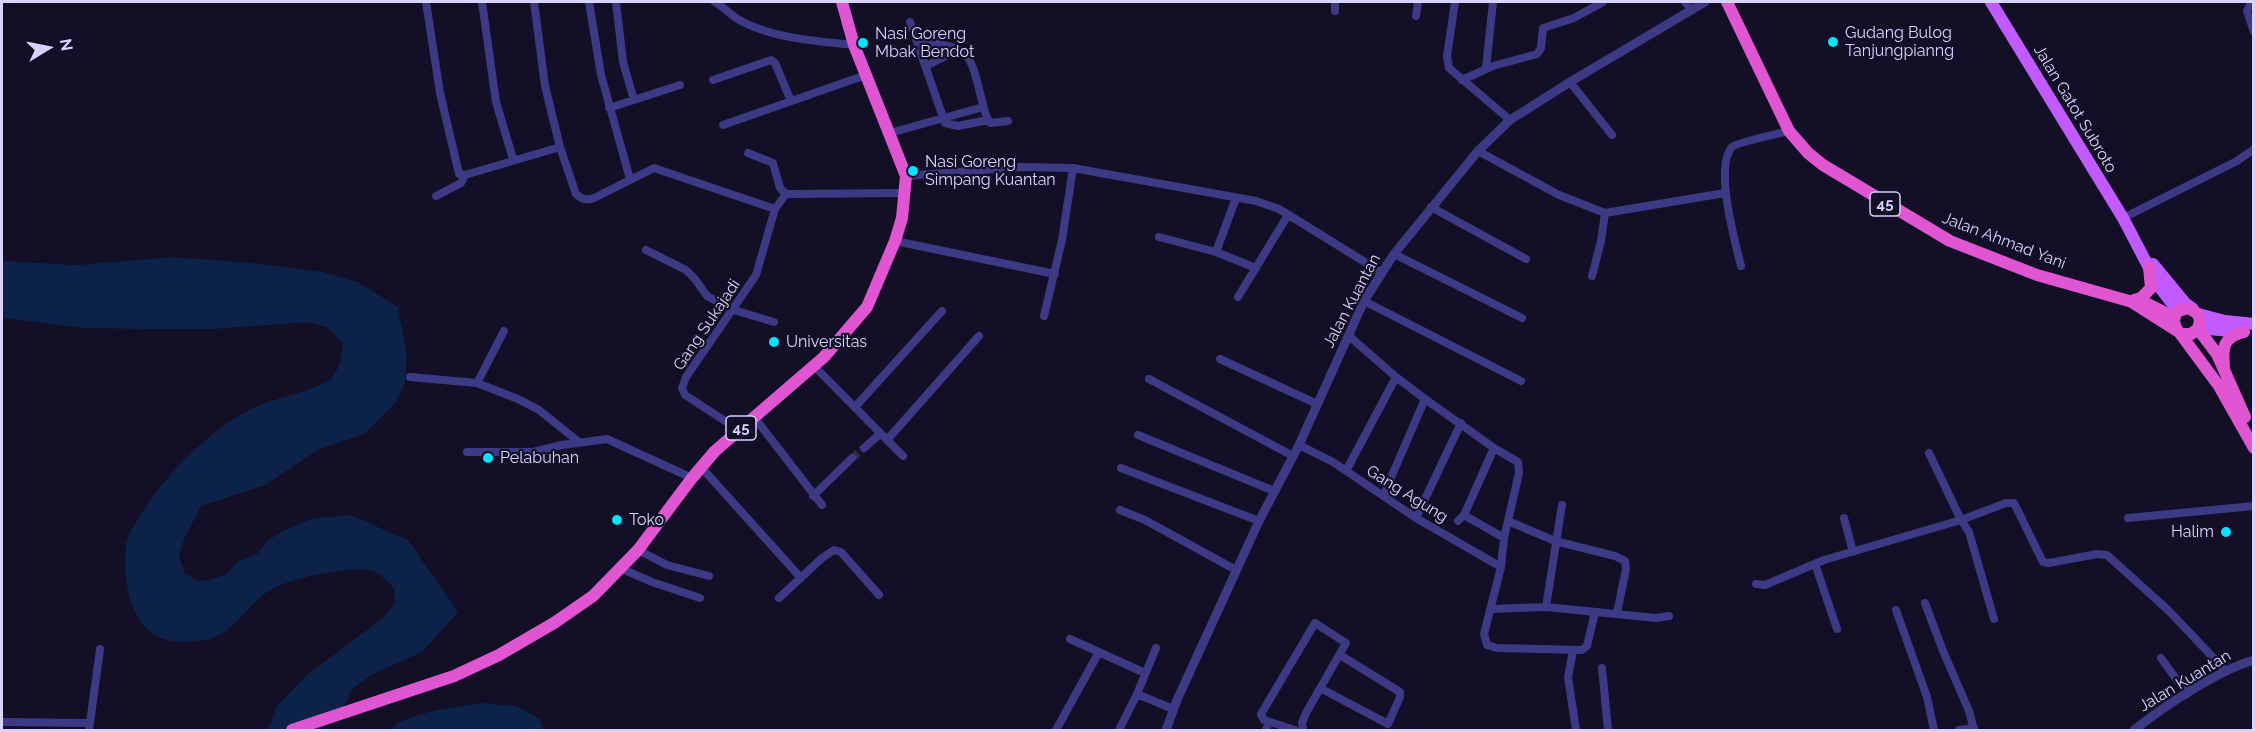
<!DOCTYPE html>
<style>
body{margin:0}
#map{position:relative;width:2255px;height:732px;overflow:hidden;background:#130f26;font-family:Raleway,sans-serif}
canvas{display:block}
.frame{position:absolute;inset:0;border:3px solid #d9d4ff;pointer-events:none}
.north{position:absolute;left:18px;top:18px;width:60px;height:60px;-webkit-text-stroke:4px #130f26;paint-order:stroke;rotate:80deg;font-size:16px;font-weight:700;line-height:24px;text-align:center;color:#d9d4ff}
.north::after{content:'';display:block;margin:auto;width:21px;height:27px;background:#d9d4ff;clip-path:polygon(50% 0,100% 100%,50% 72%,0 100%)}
</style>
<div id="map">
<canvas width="2255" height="732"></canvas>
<div class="frame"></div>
<div class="north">N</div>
</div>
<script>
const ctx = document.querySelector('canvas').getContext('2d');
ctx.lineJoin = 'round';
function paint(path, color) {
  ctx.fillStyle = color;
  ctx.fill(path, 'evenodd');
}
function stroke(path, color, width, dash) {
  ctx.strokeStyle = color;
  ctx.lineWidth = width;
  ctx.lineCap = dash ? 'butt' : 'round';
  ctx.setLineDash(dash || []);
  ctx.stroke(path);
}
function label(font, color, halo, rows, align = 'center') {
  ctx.font = font + ' Raleway,sans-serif';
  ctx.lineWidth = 4.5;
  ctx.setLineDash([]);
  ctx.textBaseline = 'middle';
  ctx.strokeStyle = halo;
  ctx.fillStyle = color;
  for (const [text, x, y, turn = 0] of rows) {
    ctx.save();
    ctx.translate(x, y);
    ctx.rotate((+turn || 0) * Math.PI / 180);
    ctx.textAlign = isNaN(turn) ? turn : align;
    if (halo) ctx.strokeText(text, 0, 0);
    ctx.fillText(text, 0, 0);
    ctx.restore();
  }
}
const water = new Path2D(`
 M174 257 261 264 322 272 358 282 398 307 407 355 405 383 396 402 364 434 319 449 265 485 201 506 184 539 179 556 185 573 197 581 209 580 227 574 237 562 258 553 267 541 281 532 311 519 350 515 408 540 458 612 422 652 373 674 353 688 343 707 321 730H268L277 706 308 674 384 617 395 602 394 588C388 583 380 573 373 571 353 564 290 579 272 589 252 600 240 623 221 634 210 640 198 641 186 642 132 644 122 588 126 546 127 536 132 529 137 521 162 477 216 421 265 403 281 397 321 389 332 377 341 367 341 356 343 343L327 327 307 322 213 329H151L84 328 2 318V261L77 265Z
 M481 703 516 706 540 719 543 730H390C409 712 454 707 481 703Z`);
const minorTunnel = new Path2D(`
 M852 458 864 448`);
const minor = new Path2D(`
 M426 2 440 93 459 174 465 175 560 147
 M482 2 496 102 513 159
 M534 2 545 86 560 147 576 194C581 199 587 201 594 198L654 168 775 209
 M589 2 601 75 630 179
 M616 2 623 62 634 100
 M715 2C724 7 731 16 741 21 775 39 817 41 854 45
 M1335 2V11
 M1455 2 1447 56 1449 68 1510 120
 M1685 2 1692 10
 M2251 2 2247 11 2254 32
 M1416 16 1418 2
 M910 22 945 123 958 126 988 120
 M917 41C931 44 953 44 964 53 977 64 980 103 988 120L990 123 1008 121
 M926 66 958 50
 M1486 68 1493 2
 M713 80 771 60 775 63 791 101
 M1462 80 1493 66 1537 54 1541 48 1543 28 1574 18 1603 2
 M1570 82 1612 135
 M609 108 680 85
 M723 125 866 75
 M890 133 983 107
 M1478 151 1559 195 1605 213 1725 193
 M748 153 773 163 780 188 786 194
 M906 176 1021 167 1073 168 1256 201 1279 209 1381 272
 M436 196 461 183 465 175
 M1431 207 1526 259
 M2123 218 2237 161 2254 149
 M1159 237 1216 252 1256 268
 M895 241 1055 274
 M646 250 686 270 695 279 707 296 734 310 774 322
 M1216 252 1236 198
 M1394 254 1522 318
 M1741 266C1735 241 1714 168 1732 147 1735 143 1781 133 1789 131
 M1592 276 1601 241 1605 213
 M1238 297 1288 215
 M1364 301 1521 381
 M1044 316 1062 240 1073 168
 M1349 336 1396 377 1425 399 1494 448 1518 462 1519 473 1504 538 1501 567 1484 634 1487 645 1497 648 1582 650 1587 646 1595 612
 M1220 359 1317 404
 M814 366 903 456
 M410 377 477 383 518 399 539 410 579 442
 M1149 379 1293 456
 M477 383 504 331
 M855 407 942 311
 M754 417 822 505
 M739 430 685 395 682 388 686 377 756 275 775 209 786 194 906 193
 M1138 435 1274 491
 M887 440 979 336
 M1299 445 1333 462 1416 518 1501 567
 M864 448 880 434
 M467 452H533L562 445 607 439 692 478
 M1929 453 1961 520 1969 532 1994 619
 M701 467 801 578
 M1121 468 1259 521
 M1346 471 1396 377
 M813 496 852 458
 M1383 496 1425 399
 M1120 510 1145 520 1236 570
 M1464 515 1504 538
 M1416 518 1461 423
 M1844 518 1853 552
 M2128 518 2254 506
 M1458 521 1464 515 1494 448
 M1508 521 1555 541 1615 556 1625 561 1626 569 1617 613
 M638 550 667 565 709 576
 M1815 564 1837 629
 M620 568 652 582 700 598
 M1756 584 1765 585 1824 560 1961 520 2006 503H2014L2043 562 2049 563 2097 554 2107 555 2168 610 2225 670
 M779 598 822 558 834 550 841 552 879 595
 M1925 603 1943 651 1969 711 1974 730
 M1546 607 1562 505
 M1491 609 1546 607 1656 618 1669 616
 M1896 610 1927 697 1934 730
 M1070 639 1145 673
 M1573 651 1568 677 1576 730
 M2161 658 2187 694
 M1602 668 1608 730
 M1320 688 1388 724 1400 697V692L1340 655
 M1137 694 1173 709
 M2 722 90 723
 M89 730 100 649
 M1056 730 1099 652
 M1119 730 1137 694 1156 648
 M1266 730 1269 722
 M1295 730 1264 720 1261 714 1315 623 1346 643 1306 713 1302 723 1303 730
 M1959 730 1974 728`);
const tertiary = new Path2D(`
 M1166 730 1177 700 1259 521 1299 445 1364 301 1394 254 1478 151 1510 120 1570 82 1705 2
 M2134 730C2163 707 2218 670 2254 660`);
const primary = new Path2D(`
 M1991 2 2123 218 2158 285 2178 311
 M2153 264 2186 304 2193 309
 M2198 314 2225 321 2254 324
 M2200 325 2208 329 2243 332`);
const trunk = new Path2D(`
 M1727 2 1789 131 1808 153 1823 165 1950 241 2037 275 2129 301 2144 302 2174 317
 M2134 300 2141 298 2151 288 2149 267
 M2130 301 2182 334H2191L2198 329 2200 321 2198 314 2189 308 2178 311C2173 318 2173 322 2177 330
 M2198 329 2217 354 2245 417
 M2179 332 2219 386 2254 448
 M2224 366C2222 346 2224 337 2244 332
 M292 730 454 676 499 655 554 623 593 596 638 550 692 478 715 451 824 357 867 307 895 241 902 218 906 176 854 45 842 2`);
const markers = [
 [1833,42,6,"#00e5ff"],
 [863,43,6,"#00e5ff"],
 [913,171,6,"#00e5ff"],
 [774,342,6,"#00e5ff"],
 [488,458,6,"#00e5ff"],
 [617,520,6,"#00e5ff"],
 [2226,532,6,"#00e5ff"]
];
const shields = [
 [1885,204,30],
 [741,428,30]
];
const shieldNames = [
 ["45",1885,204],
 ["45",741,428]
];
const poiNames = [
 ["Gudang Bulog",1845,33],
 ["Tanjungpianng",1845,51],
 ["Nasi Goreng",875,34],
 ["Mbak Bendot",875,52],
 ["Nasi Goreng",925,162],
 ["Simpang Kuantan",925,180],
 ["Universitas",786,342],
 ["Pelabuhan",500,458],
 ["Toko",629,520],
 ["Halim",2214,532,"right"]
];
const streetNames = [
 ["Jalan Gatot Subroto",2075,109,59],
 ["Jalan Ahmad Yani",2004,241,21],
 ["Jalan Kuantan",1352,301,-62],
 ["Gang Sukajadi",707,325,-56],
 ["Gang Agung",1407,494,32],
 ["Jalan Kuantan",2185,681,-31]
];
paint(water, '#0c2248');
stroke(minorTunnel, '#312d47', 8, [8, 4]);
stroke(minor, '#3d3a85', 8);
stroke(tertiary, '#3d3a85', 9);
stroke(primary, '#c25bff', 12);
stroke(trunk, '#e055d1', 12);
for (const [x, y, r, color] of markers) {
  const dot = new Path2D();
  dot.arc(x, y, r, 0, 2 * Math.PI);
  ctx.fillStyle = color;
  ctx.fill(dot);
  stroke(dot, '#130f26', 2);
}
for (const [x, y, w] of shields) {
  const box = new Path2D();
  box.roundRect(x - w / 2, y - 12, w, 24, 4.5);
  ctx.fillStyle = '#130f26';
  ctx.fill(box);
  stroke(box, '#d9d4ff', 1.5);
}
label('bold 15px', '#d9d4ff', null, shieldNames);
label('16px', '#d9d4ff', '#130f26', poiNames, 'left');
label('16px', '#d9d4ff', '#130f26', streetNames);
</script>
